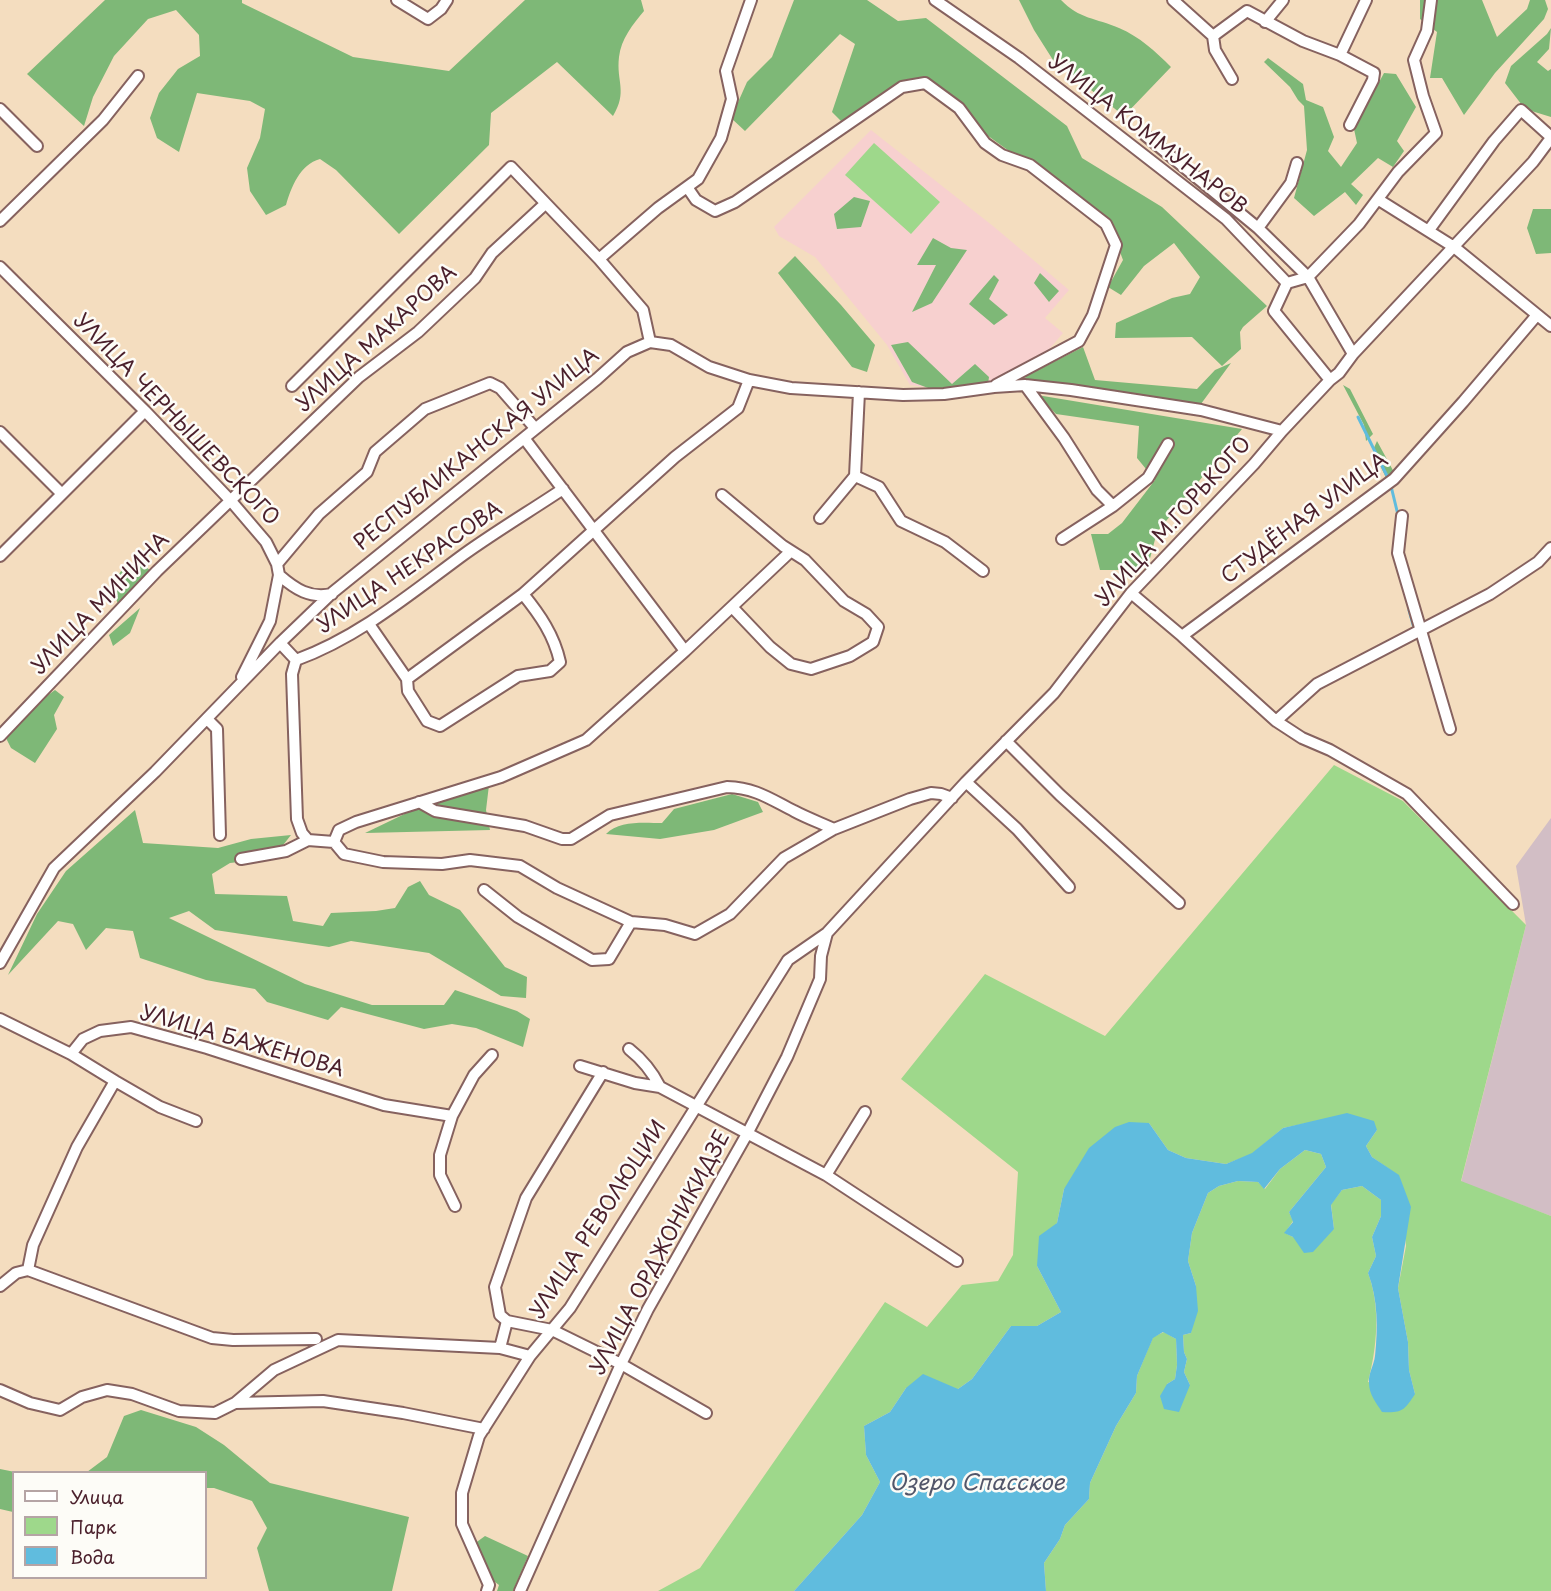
<!DOCTYPE html>
<meta charset="utf-8">
<style>
body{margin:0}
#map{position:relative;width:1551px;height:1591px;overflow:hidden;background:#f4ddbf;font-family:"Playpen Sans",sans-serif}
canvas{display:block}
.legend{position:absolute;left:12px;top:1471px;width:195px;height:108px;box-sizing:border-box;background:#fdfcf7;border:2px solid #b5a4a5;margin:0;padding:8px 10px;list-style:none;font-size:18px;color:#4a1f2b}
.legend li{display:flex;align-items:center;gap:12px;height:30px}
.legend b{width:30px;border:2px solid #b5a4a5}
</style>
<div id="map">
<canvas width="1551" height="1591"></canvas>
<ul class="legend">
<li><b style="height:8px;background:#fff"></b>Улица</li>
<li><b style="height:16px;background:#9ed88b"></b>Парк</li>
<li><b style="height:16px;background:#60bcde"></b>Вода</li>
</ul>
</div>
<script>
const ctx = document.querySelector('canvas').getContext('2d');
ctx.lineJoin = 'round';
function paint(path, color) {
  ctx.fillStyle = color;
  ctx.fill(path, 'evenodd');
}
function stroke(path, color, width, dash) {
  ctx.strokeStyle = color;
  ctx.lineWidth = width;
  ctx.lineCap = dash ? 'butt' : 'round';
  ctx.setLineDash(dash || []);
  ctx.stroke(path);
}
function label(font, color, halo, rows, align = 'center') {
  ctx.font = font + ' "Playpen Sans",sans-serif';
  ctx.lineWidth = 5;
  ctx.setLineDash([]);
  ctx.textBaseline = 'middle';
  ctx.strokeStyle = halo;
  ctx.fillStyle = color;
  for (const [text, x, y, turn = 0] of rows) {
    ctx.save();
    ctx.translate(x, y);
    ctx.rotate((+turn || 0) * Math.PI / 180);
    ctx.textAlign = isNaN(turn) ? turn : align;
    if (halo) ctx.strokeText(text, 0, 0);
    ctx.fillText(text, 0, 0);
    ctx.restore();
  }
}
const built = new Path2D(`
 M871 130 993 226 1069 290 1045 318 1063 333 1040 360 1003 378 948 390 910 385 887 345 815 257 779 236 774 227Z`);
const industrial = new Path2D(`
 M1551 818V1216L1461 1182 1526 925 1516 866Z`);
const green = new Path2D(`
 M874 143 940 202 911 234 845 175Z
 M1334 765 1403 801 1526 925 1461 1181 1551 1216V1591H1046L1044 1563 1060 1539 1065 1525 1089 1499 1090 1483 1116 1426 1136 1393 1137 1376 1153 1337 1164 1332 1176 1339 1177 1365 1175 1379 1167 1384 1190 1385 1184 1372 1187 1359 1184 1352 1183 1335 1191 1333 1196 1286 1188 1261 1192 1233 1208 1193 1219 1186 1238 1181 1258 1182 1265 1189 1280 1169 1305 1150 1321 1154 1326 1167 1289 1212 1293 1221 1285 1233 1293 1237 1334 1229 1331 1204 1342 1190 1362 1186 1381 1200V1216L1372 1237 1376 1256 1368 1273C1381 1308 1377 1347 1368 1382L1415 1394 1409 1370 1408 1342 1398 1288 1406 1246 1399 1176 1372 1157 1366 1146 1377 1130 1312 1122 1283 1128 1252 1154 1226 1164 1186 1158 1168 1150 1149 1123 1064 1189 1057 1223 1037 1266 1061 1312 1037 1326H1011L972 1379 958 1389 906 1388 890 1412 864 1426 866 1455 880 1482 862 1515 794 1591H658L700 1568 885 1302 927 1327 962 1285 998 1281 1013 1255 1018 1172 901 1079 985 974 1105 1036Z`);
const forest = new Path2D(`
 M105 0H242V3L353 57 449 71 525 0H641L644 11C633 24 621 39 619 57 616 82 628 91 613 116L557 62 491 113 489 145 399 234 336 170 320 159C300 164 291 188 286 205L266 215 250 191 247 168 260 138 265 109 250 101 197 93 179 152 157 138 150 118 159 93 178 69 200 56 199 35 176 10 148 19 114 56 93 97 84 126 27 74Z
 M794 0H867L898 21 926 18 1067 126 1082 158 1162 207 1267 306 1243 327 1240 332 1241 349 1222 366 1192 337 1115 338 1116 323 1172 298 1190 294 1200 277 1174 243 1144 266 1121 295 1108 287 1123 260 1109 223 984 133 964 105 933 81 920 78 892 88 843 123 832 112 855 44 840 34 745 131 731 118 747 82 772 57Z
 M1019 0H1061C1079 19 1096 18 1119 28 1140 37 1155 51 1171 67L1124 116 1053 60 1034 30Z
 M1420 0H1482L1497 37 1527 9 1530 0H1545L1548 9 1544 19 1495 73 1464 115 1442 78H1430L1437 32 1420 19Z
 M1551 28 1549 49 1537 62 1548 71 1551 69V117L1525 109 1505 83 1511 66 1547 34Z
 M1268 58 1303 84 1306 100 1323 107 1334 137 1328 151 1341 167 1357 143 1354 129 1384 73 1396 74 1416 107 1397 141 1404 151 1393 167 1378 158 1351 184 1363 195 1356 205 1345 192 1314 216 1294 198 1307 150 1304 106 1298 100 1290 87 1264 62Z
 M854 197 870 201 861 227 837 229 834 214Z
 M1533 209H1551V253L1536 254 1527 228Z
 M933 238 951 248 967 250 932 303 912 312 936 265H917Z
 M795 256 841 305 875 345 867 372 852 367 778 273Z
 M1040 273 1059 291 1049 302 1034 283Z
 M994 275 999 280 989 299 1008 315 994 325 969 304Z
 M908 342 952 384 975 364 989 377 988 384 939 392 912 382 891 345Z
 M1083 347 1095 380 1197 389 1215 370 1231 363 1198 408 1024 380 1026 376Z
 M1343 385 1350 389 1373 434 1366 441 1364 425Z
 M1037 395 1242 429 1157 532 1149 562 1133 570H1100L1091 534H1108L1122 523 1155 480 1137 458 1139 426 1056 414Z
 M1377 441 1395 474 1387 480 1373 450Z
 M140 563 150 570 118 604 111 585 124 567Z
 M140 608 130 633 113 646 109 635Z
 M55 690 64 697 54 715 57 729 35 763 11 748 6 738 37 703Z
 M489 785 486 810 490 830 365 833 417 808 434 815 431 803Z
 M732 794 758 802 763 812 714 830 660 839 606 834C619 820 644 823 662 823L674 809Z
 M135 810 143 843 218 848 251 839 291 835 273 858 230 863 212 874 215 894 287 896 293 921 323 926 331 913 376 911 395 908 408 887 420 881 429 895 460 910 505 967 527 977 526 998 501 996 429 953 351 941 329 947 215 930 189 911 169 918 305 984 372 1005H444L455 990 517 1011 530 1019 523 1047 476 1028 452 1024 424 1029 341 1007 328 1020 267 1002 255 989 206 980 140 958 133 931 106 928 86 950 73 924 58 921 8 975 37 914 66 871Z
 M141 1410 196 1427 224 1445 270 1483 409 1517 392 1591H269L257 1548 267 1528 252 1501 214 1488H206V1472H87L107 1457 124 1416Z
 M0 1469 15 1472H14L13 1512 0 1509Z
 M485 1536 528 1556 513 1591H497L499 1585 490 1578 474 1544Z`);
const water = new Path2D(`
 M1347 1113 1374 1121 1377 1130 1366 1146 1372 1157 1399 1175 1411 1207 1398 1288 1408 1342 1409 1370 1415 1394C1404 1411 1402 1413 1382 1412 1376 1403 1369 1394 1369 1383 1368 1374 1374 1365 1375 1356 1378 1329 1378 1299 1368 1273L1376 1256 1372 1237 1381 1216V1200L1362 1186 1342 1190 1331 1205 1334 1229 1313 1252 1304 1253 1293 1237 1284 1233 1293 1222 1289 1212 1326 1167 1321 1154 1305 1150 1280 1169 1264 1189 1258 1182 1238 1181 1219 1186 1208 1193 1192 1233 1188 1261 1196 1286 1198 1311 1191 1333 1183 1335 1184 1352 1187 1359 1184 1372 1190 1385 1179 1412 1164 1409 1160 1396 1167 1384 1175 1379 1177 1365 1176 1339 1163 1332 1153 1338 1137 1376 1136 1393 1116 1426 1090 1483 1089 1499 1065 1525 1060 1539 1044 1563 1046 1591H794L862 1515 880 1482 866 1455 864 1426 890 1412 906 1388 923 1374 958 1389 972 1379 1011 1326H1037L1061 1312 1037 1266 1039 1236 1057 1223 1064 1189 1089 1148 1115 1127 1129 1122 1149 1123 1168 1150 1186 1158 1226 1164 1252 1153 1283 1128Z`);
const stream = new Path2D(`
 M1358 417 1389 480
 M1391 486 1398 515
 M1409 610 1414 628`);
const minor = new Path2D(`
 M397 0 428 19 441 9 447 0
 M935 0 1019 58 1226 219 1287 283 1274 311 1330 380
 M1173 0 1213 36 1215 50 1232 79
 M1265 22 1283 0
 M1213 36 1247 11 1303 41 1340 55
 M0 109 37 146
 M1350 125 1373 80 1374 73 1340 55 1366 0
 M1145 135 1258 228 1308 277 1353 354
 M687 187 696 200 715 211 735 202 902 87 925 83 959 108 985 143 1002 155 1030 165 1106 224 1116 245 1093 315 1079 341 996 385
 M1379 200 1454 247 1551 326
 M0 221 103 120 138 76
 M1258 228 1291 183 1297 163
 M1429 230 1494 141 1521 110 1551 137
 M599 259 658 208 698 179 721 138 732 99 726 71 751 0
 M0 267 145 411 231 501 266 542 277 564 279 575 270 621 242 677
 M1287 283 1308 277 1359 224 1398 172 1436 133 1423 96 1414 60 1427 31 1431 0
 M1025 385 1064 438 1097 490 1113 506
 M292 386 511 167 599 259 643 310 650 342
 M0 432 62 494
 M524 438 685 651
 M855 476 879 487 901 521 945 542 983 571
 M722 495 783 546 805 560 844 601 866 614 878 627 873 642 850 656 811 669 791 664 770 647 732 607
 M1402 516 1398 553 1450 729
 M820 518 855 476 859 392
 M1062 539 1113 506 1148 478 1168 444
 M0 556 145 411
 M277 564 319 514 367 472 375 452 425 409 490 383 500 388 535 428
 M279 575C295 589 310 599 332 594
 M1131 593 1182 636 1276 721 1302 738 1330 750 1407 794 1513 904
 M369 624 407 679 523 594 675 457 738 408 749 380
 M1182 636 1394 479 1463 402 1537 315
 M280 643 296 660
 M296 660 292 674 297 819 302 833 308 840 334 842 344 854 383 862 442 864 470 860 520 866 557 888 631 922 665 925 695 934 730 914 784 858 834 829 910 799 931 793 941 794 952 798
 M296 660C359 637 410 594 463 555 495 532 530 511 563 489
 M407 679 408 691 427 721 440 726 518 676 550 671 560 662C554 635 540 615 523 594
 M207 719 217 729 220 835
 M1276 721 1317 684 1490 594 1538 562 1551 548
 M0 736 157 571 359 377 418 332 475 278 492 253 545 204
 M1006 741 1060 795 1179 903
 M966 782 1017 829 1069 887
 M419 802 435 811 525 826 562 839H571L610 815 727 787C756 788 770 799 794 811 807 818 821 823 834 829
 M334 842 339 830 356 822 501 777 586 740 685 651 791 551
 M241 859 286 851 308 840
 M484 890 518 917 592 960 609 959 631 922
 M0 963 54 868 155 772 280 643 332 593 597 379 627 352 650 342 671 345 709 367 749 380 791 388 903 395 944 394 994 387 1025 385 1071 390 1201 410 1282 431
 M0 1019 71 1054 83 1039 100 1031 131 1027 207 1048 384 1105 452 1116 474 1075 492 1055
 M629 1049C643 1060 652 1071 660 1087
 M580 1066 635 1083 660 1087 826 1175 957 1261
 M115 1081 160 1107 196 1121
 M452 1116 440 1155V1175L455 1206
 M826 1175 865 1112
 M28 1270 212 1338 233 1340 316 1339
 M0 1286 16 1273 28 1270 33 1245 77 1147 115 1081 71 1054
 M507 1321 552 1330 621 1364 706 1413
 M500 1348 507 1321 500 1315 495 1287 526 1198 603 1072
 M0 1390 30 1403 60 1410 82 1397 107 1390 132 1394 179 1411 215 1413 235 1403 274 1370 338 1340 500 1348 530 1356
 M235 1403 323 1401 403 1413 484 1429
 M487 1591 489 1585 462 1524V1493L479 1436 530 1356 570 1308 788 960 827 933 966 782 1054 693 1131 593 1254 464 1282 431 1330 380 1339 373 1353 354 1533 162 1551 138
 M520 1591 621 1364 648 1309 747 1134 787 1057 820 979 821 956 827 933`);
const streetNames = [
 ["УЛИЦА КОММУНАРОВ",1147,135,38],
 ["УЛИЦА МАКАРОВА",377,339,-42],
 ["УЛИЦА ЧЕРНЫШЕВСКОГО",176,420,46],
 ["РЕСПУБЛИКАНСКАЯ УЛИЦА",477,450,-39],
 ["СТУДЁНАЯ УЛИЦА",1305,519,-37],
 ["УЛИЦА М.ГОРЬКОГО",1174,522,-48],
 ["УЛИЦА НЕКРАСОВА",410,568,-34],
 ["УЛИЦА МИНИНА",101,604,-46],
 ["УЛИЦА БАЖЕНОВА",242,1042,16],
 ["УЛИЦА РЕВОЛЮЦИИ",599,1220,-57],
 ["УЛИЦА ОРДЖОНИКИДЗЕ",661,1253,-62]
];
const waterNames = [
 ["Озеро Спасское",977,1484]
];
paint(built, '#f7d0cf');
paint(industrial, '#d2bec5');
paint(green, '#9ed88b');
paint(forest, '#7eb877');
paint(water, '#60bcde');
stroke(stream, '#60bcde', 3);
stroke(minor, '#86625f', 14);
stroke(minor, '#fff', 10);
label('21px', '#4a1f2b', '#fdfcf7', streetNames);
label('italic 22px', '#52566a', '#fdfcf7', waterNames);
</script>
